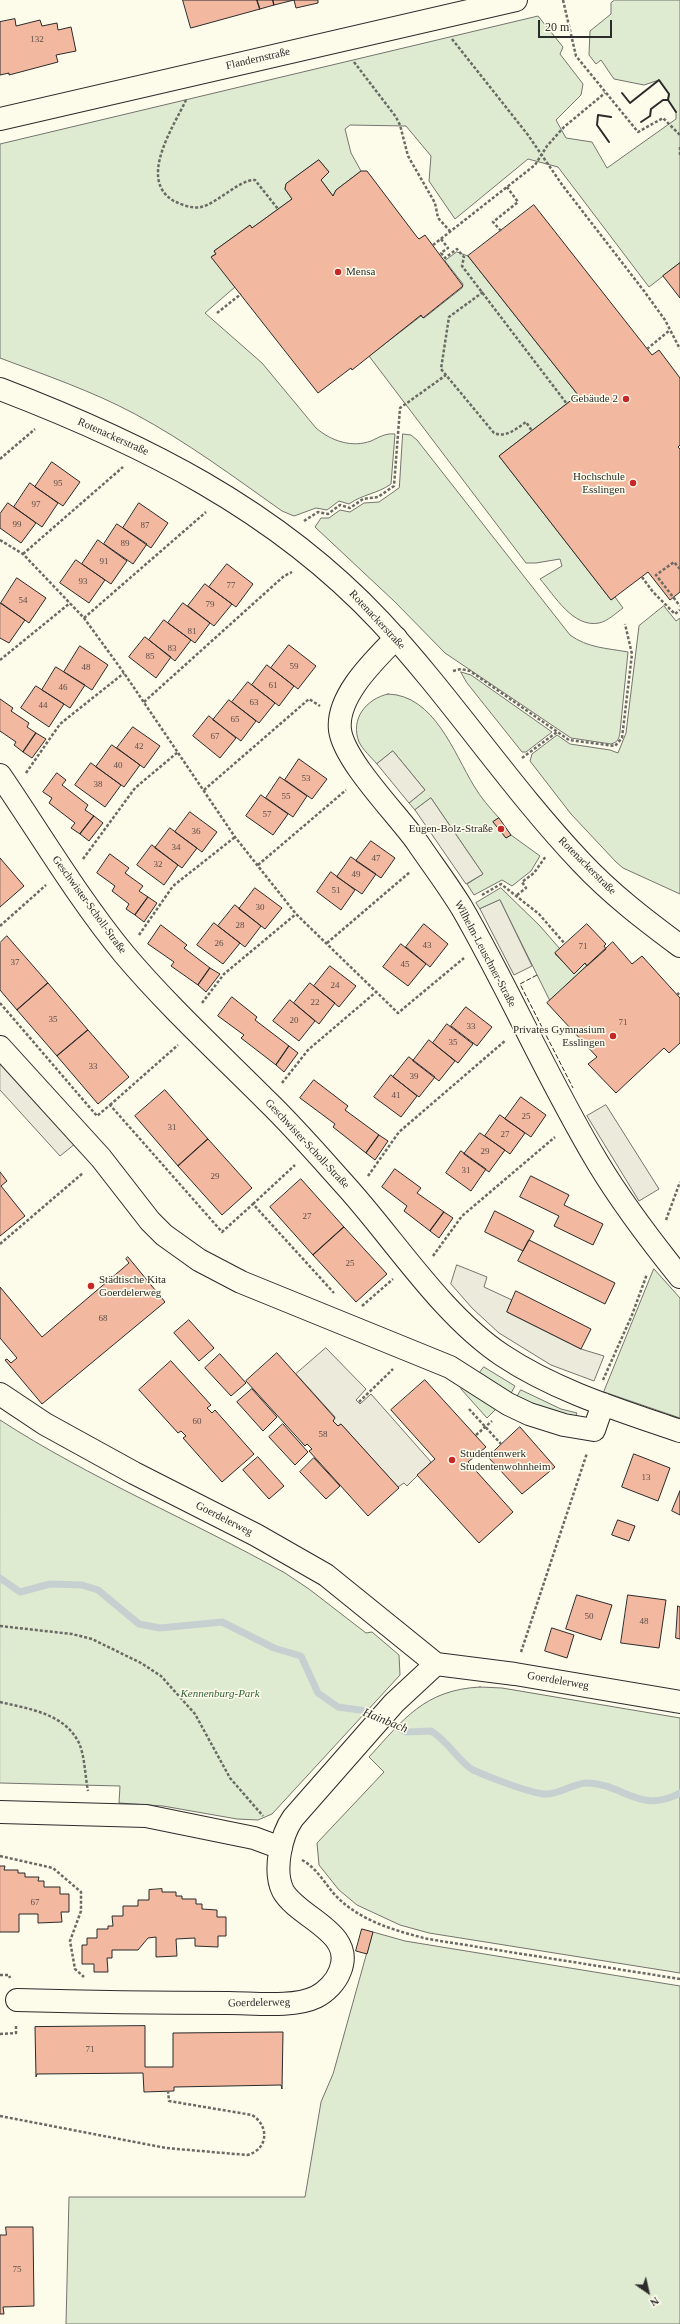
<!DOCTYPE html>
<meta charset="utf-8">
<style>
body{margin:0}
#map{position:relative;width:680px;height:2324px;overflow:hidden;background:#fdfbea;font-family:Georgia,serif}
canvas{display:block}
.north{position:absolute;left:628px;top:2272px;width:40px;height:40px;-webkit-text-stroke:3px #fdfbea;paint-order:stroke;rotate:146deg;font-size:11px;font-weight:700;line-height:16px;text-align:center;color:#2b2b2b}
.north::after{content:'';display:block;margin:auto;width:14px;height:18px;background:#2b2b2b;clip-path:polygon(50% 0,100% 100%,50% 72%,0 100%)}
.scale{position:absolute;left:538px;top:20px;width:74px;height:18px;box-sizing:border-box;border:2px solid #2b2b2b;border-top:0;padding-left:5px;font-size:12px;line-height:14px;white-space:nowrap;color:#2b2b2b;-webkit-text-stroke:3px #fdfbea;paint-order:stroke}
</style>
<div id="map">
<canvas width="680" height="2324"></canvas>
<div class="north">N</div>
<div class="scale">20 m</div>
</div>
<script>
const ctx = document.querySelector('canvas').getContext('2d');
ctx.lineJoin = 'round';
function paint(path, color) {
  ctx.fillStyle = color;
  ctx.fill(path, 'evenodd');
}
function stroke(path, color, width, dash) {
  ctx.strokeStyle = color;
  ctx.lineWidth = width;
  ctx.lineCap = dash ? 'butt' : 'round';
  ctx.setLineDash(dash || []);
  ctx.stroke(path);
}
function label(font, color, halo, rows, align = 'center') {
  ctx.font = font + ' Georgia,serif';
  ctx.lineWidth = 3;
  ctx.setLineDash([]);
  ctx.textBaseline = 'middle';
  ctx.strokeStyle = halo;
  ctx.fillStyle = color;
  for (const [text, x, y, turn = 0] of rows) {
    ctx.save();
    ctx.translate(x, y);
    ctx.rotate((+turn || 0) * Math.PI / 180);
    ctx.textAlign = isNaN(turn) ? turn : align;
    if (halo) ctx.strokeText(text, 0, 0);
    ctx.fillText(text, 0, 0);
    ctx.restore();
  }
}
const green = new Path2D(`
 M615 0H680V263L649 287 558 167 528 159 455 219 429 181 431 156 406 126 350 125 345 129 351 153 361 171 336 190 333 196 321 180 329 172 319 160 286 184 285 189 292 199 252 228 250 225 214 251 216 254 212 256 235 287 205 313 262 363 316 428C331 441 352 448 371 441 380 437 385 433 395 434L391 484C377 494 363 494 349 504L339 501 327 510 316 508 294 516 282 511C234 477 187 442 135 414 92 391 45 375 0 358V144L538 16 563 47 560 54 583 84 581 95 556 120 566 138 592 142 607 168 676 119V112L668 100 669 94 659 80 644 85 614 79 601 60 596 64 589 55 590 31 611 14V3Z
 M457 252 468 256 578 395 499 456 611 600 615 597 623 608C616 613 608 621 599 623 573 628 555 596 540 579L562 566 560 559 536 563H526L369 356 421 316 424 318 462 288 463 284 445 261Z
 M403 434 411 435 417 440 570 635C588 648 606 648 628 652L620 732C619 739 618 742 611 744L571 738 445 653 394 601 315 527 321 518H329L340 510 350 512 364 503 379 502 399 488Z
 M664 606 676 621 680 618V894L623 868 616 862 571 814 530 761 532 754 557 735 570 744 610 750 618 753 626 733 639 626Z
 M461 672 471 675 552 732 526 752H522L467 683Z
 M388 694C434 695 454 753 474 786 481 798 490 808 499 818L494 822 506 838 511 835 540 856 531 871 512 886 502 880 474 895 467 884 483 874 431 798 415 810 409 803 425 790 393 751 377 764C371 757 363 750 359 742 350 719 366 699 388 694Z
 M501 888 540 926 560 949 555 954 574 973 585 963 587 966 550 1001 500 900 480 909 476 903Z
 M654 1269 680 1298V1418L604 1392Z
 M484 1367 515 1386 510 1395 478 1375Z
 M465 1384 499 1406 487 1418 461 1389Z
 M521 1390 561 1409 577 1413 574 1420 516 1399Z
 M0 1420C91 1479 191 1520 285 1573L309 1589 366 1633 372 1632 399 1655 400 1675 272 1814 258 1820 237 1819 163 1806 119 1803 120 1786 0 1783Z
 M480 1687 502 1688 680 1718V1973L429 1933 400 1925 357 1905 339 1890 319 1865 317 1843 384 1772 369 1757C404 1719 424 1690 480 1687Z
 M373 1932 405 1941 680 1986V2324H66L69 2197H305L321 2102 333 2074Z`);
const parking = new Path2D(`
 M393 751 425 790 409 803 377 764Z
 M431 798 483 874 466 884 415 810Z
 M500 900 532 966 514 975 480 909Z
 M0 1059 76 1143 60 1156 0 1090Z
 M606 1105 659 1189 639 1201 587 1116Z
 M457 1265 487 1277 484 1287 512 1300 507 1312 581 1349 604 1356 594 1381 551 1365 499 1333 472 1308 451 1284Z
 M326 1348 366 1389 356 1400 360 1404 371 1394 431 1462 407 1486 404 1483 398 1487 341 1424 338 1426 333 1421 335 1417 296 1374Z`);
const stream = new Path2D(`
 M0 1578 20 1592 50 1584 82 1585 98 1590 139 1624 160 1628 222 1622 274 1648 301 1656 318 1693 338 1707 367 1711 406 1732 431 1731C447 1740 459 1762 473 1770 489 1777 529 1793 545 1794 559 1795 573 1783 587 1783 622 1783 640 1815 680 1793`);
const building = new Path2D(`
 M183 0H257L260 9 191 28Z
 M257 0H273L274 5 260 9Z
 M273 0H318V3L296 8 294 0 274 5Z
 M15 19 16 26 40 20 42 26 57 23 58 30 71 27 76 51 56 55 58 62 9 75V73L0 75V22Z
 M319 160 329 172 321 180 333 196 336 190 361 171H367L417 237 419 239 425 235 463 286 423 318 421 315 352 370 351 368 318 393 211 257 216 254 214 251 250 225 252 228 292 199 285 189 286 184Z
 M534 205 652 355 659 350 680 378V445L678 447 680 449V592L670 600 648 572 611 600 499 456 578 395 468 256Z
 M680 263V298L663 276Z
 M52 462 80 482 63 506 35 487Z
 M30 483 58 503 42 527 14 507Z
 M8 503 36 523 21 543 0 528V514Z
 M139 503 168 523 151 548 123 528Z
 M117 524 147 544 133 564 104 544Z
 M98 540 127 561 111 584 82 564Z
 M76 560 105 580 89 603 60 583Z
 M227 564 253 584 236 607 209 587Z
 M17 578 46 598 29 623 1 603Z
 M205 584 232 604 214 626 188 606Z
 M0 603 25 620 9 643 0 638Z
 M183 603 210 623 195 643 168 623Z
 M164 620 191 640 175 661 149 640Z
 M145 637 171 657 156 678 129 657Z
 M289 645 316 666 298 689 271 668Z
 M80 646 108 665 92 690 64 672Z
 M267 665 294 686 279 706 252 685Z
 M56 667 85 685 70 708 42 690Z
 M248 682 275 703 259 723 232 702Z
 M36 686 64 704 49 727 21 708Z
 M0 699 13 708 11 711 29 723 27 727 36 733 23 752 14 745 16 742 0 731Z
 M229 700 256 721 241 741 213 720Z
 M209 716 236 738 220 758 193 736Z
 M133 727 160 746 144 768 117 748Z
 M36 733 46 739 32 758 23 752Z
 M112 745 140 765 124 787 96 767Z
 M299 759 327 779 312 799 285 780Z
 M91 763 121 785 105 807 75 785Z
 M57 773 66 780 62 785 88 805 85 810 94 816 80 834 71 828 75 823 49 803 52 798 43 792Z
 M280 777 307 796 293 817 266 798Z
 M261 795 288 814 273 835 246 816Z
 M190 812 217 832 202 852 175 832Z
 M94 816 103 823 89 841 80 834Z
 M499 818 511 835 506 838 493 822Z
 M170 828 197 848 182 868 155 848Z
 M371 841 395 858 381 878 356 861Z
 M152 845 178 865 164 885 137 865Z
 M110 854 129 868 125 873 143 886 139 891 148 897 135 915 126 909 129 904 112 891 115 886 97 873Z
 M351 857 376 874 362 894 337 877Z
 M0 858 24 886 0 907Z
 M331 872 355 890 341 910 317 892Z
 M255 888 282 908 265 929 239 909Z
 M148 897 157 903 144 922 135 915Z
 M235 905 261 926 245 947 218 926Z
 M214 923 240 943 223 964 197 945Z
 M424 924 448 944 430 967 406 947Z
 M587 924 606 944 604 946 606 949 587 966 585 963 574 974 555 953Z
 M161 925 187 945 184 948 210 968 198 985 171 966 174 962 148 944Z
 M7 936 48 983 17 1010 0 990V943Z
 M613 942 632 964 642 956 680 998V1043L669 1053 664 1048 616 1093 588 1064 597 1057 547 1003Z
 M401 944 426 964 408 986 383 967Z
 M330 966 356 986 339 1007 314 986Z
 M210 968 220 974 206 992 198 985Z
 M48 983 88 1030 57 1056 17 1010Z
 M310 983 335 1003 319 1024 294 1003Z
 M232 997 257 1017 255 1020 289 1046 276 1065 241 1038 244 1035 218 1016Z
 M290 1000 315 1021 299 1041 273 1021Z
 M466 1007 492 1027 477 1046 451 1026Z
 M447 1024 473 1044 458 1063 433 1043Z
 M88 1030 129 1077 98 1104 57 1056Z
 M429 1040 455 1061 439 1081 413 1061Z
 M289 1046 298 1053 284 1072 276 1065Z
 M409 1057 435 1077 419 1097 393 1077Z
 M391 1075 417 1096 401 1117 374 1097Z
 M314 1080 348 1106 345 1110 379 1135 366 1153 333 1127 335 1124 300 1098Z
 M165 1090 208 1139 178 1166 135 1116Z
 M521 1097 546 1115 531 1137 505 1119Z
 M500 1115 525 1133 510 1154 485 1136Z
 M480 1133 505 1150 489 1172 464 1154Z
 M379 1135 388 1141 375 1160 366 1153Z
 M208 1139 252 1188 222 1215 178 1166Z
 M461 1151 486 1169 471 1191 446 1173Z
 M395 1169 421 1188 417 1193 444 1212 430 1231 404 1211 407 1206 382 1187Z
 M0 1172 7 1181 1 1186 25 1216 0 1236Z
 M531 1176 569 1195 564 1205 603 1224 593 1245 554 1226 559 1216 520 1197Z
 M301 1179 344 1227 313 1255 270 1207Z
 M495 1211 534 1231 523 1251 485 1232Z
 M444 1212 453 1218 439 1238 430 1231Z
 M344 1227 387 1274 356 1302 313 1255Z
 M529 1240 615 1283 605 1304 518 1261Z
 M128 1257 165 1302 42 1404 5 1360 7 1359 11 1363 17 1358 0 1338V1287L42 1337 129 1263 126 1259Z
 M516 1291 591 1329 581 1349 507 1312Z
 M189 1320 214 1348 199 1361 174 1333Z
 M277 1353 335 1418 333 1421 338 1426 341 1424 399 1488 368 1516 309 1451 312 1449 307 1444 305 1446 246 1381Z
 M220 1354 246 1383 231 1396 205 1368Z
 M171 1361 211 1405 207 1408 212 1413 215 1410 254 1454 222 1482 183 1438 186 1436 181 1431 178 1433 139 1390Z
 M425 1380 486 1447 468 1462 513 1512 479 1543 417 1475 435 1459 391 1410Z
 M252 1389 277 1417 263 1431 237 1402Z
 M283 1424 308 1452 295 1465 269 1437Z
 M520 1427 555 1467 522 1494 488 1457Z
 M634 1454 670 1468 658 1501 622 1487Z
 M258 1457 284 1486 269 1499 243 1470Z
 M314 1458 340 1486 326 1499 300 1472Z
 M680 1491V1515L672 1511Z
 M618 1520 635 1526 629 1541 612 1535Z
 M577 1595 612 1605 601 1640 566 1629Z
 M628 1595 666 1600 659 1648 621 1643Z
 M678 1606 680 1607V1639L676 1638Z
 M552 1628 574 1635 567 1658 545 1651Z
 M0 1866H5L4 1870H18V1873H25V1877H39L38 1881H44V1887H60V1894H69V1912H61L62 1922 38 1923V1914H19V1932H0Z
 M162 1889V1892H176V1896H182V1899H196V1904H202V1909L217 1910V1917H226V1936H218V1947L195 1946V1938L176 1939 177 1956 156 1957V1937L148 1938 138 1950H112V1958H107L108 1972H94V1964H82V1945H87V1938H97V1929H108V1926H113L112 1916H123V1906H138V1900H149V1890Z
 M362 1929 373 1932 367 1954 356 1951Z
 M145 2026V2067H173V2033L283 2032 282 2089 281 2085 174 2087V2091L144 2092 143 2073 37 2074 36 2077 35 2027Z
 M6 2227H33L34 2306 3 2307 4 2314H0V2235H6Z`);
const path = new Path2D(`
 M563 0 576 56 638 132 663 118 680 135
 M452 39 528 135 563 186 644 291 665 320 680 349
 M354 62 396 117 400 125 408 156 435 203 438 218 450 231
 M186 100C174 126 137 180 174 201 182 205 193 209 201 207 218 203 240 179 255 180L278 209
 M680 147V156
 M501 231 493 222 518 202 507 187
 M441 239 448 248 441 253 445 258 457 249 464 257 462 266 567 404
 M433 245 535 165 547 146 564 127 605 93
 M483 292 449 317 441 369 494 433C506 438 516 429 526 422L532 431
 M217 313 241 294
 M647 349 670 330
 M0 459 35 429
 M304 521 318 512 328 514 340 505 350 508 363 499 378 497 394 486 400 408 446 375
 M0 540 23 554 84 618 124 673 235 837 296 914 398 1013 464 958
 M23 554 123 467
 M680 569 674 562 656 575 680 606
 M642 577 653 592 675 614 680 610
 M84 618 206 512
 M0 660 70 603
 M453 671 461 669 470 671 569 740 615 746 622 738 632 654 625 624
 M144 702 284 576 292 572
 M522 758 557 732
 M26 773 60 724 124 673
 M204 790 309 699 320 706
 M83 859 135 788 178 752
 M258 865 346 790
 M482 895 501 884 539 914 565 944
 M517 895 526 888 522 882 534 873 546 856
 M0 926 46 885
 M139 935 173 886 235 837
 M327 943 410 872
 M677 995 680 992
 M0 1003 97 1116 110 1105 222 1232 253 1204 334 1293
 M202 1003 224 974 296 914
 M282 1083 308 1050 376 992
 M110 1105 178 1045
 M368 1176 399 1132 506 1040
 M253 1204 295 1165
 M666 1220 680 1182
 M0 1244 83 1173
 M433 1256 462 1216 555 1137
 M362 1306 393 1279
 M603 1380 632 1315 647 1274
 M359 1402 393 1369
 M469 1409 501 1444
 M476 1435 492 1421
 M0 1626 72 1634 92 1639 141 1663 161 1676 195 1714 230 1778 263 1816
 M521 1652 587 1453
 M0 1702C29 1709 64 1713 79 1743 85 1757 85 1776 88 1791
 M0 1856 53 1868 81 1892V1911L70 1941 75 1969 84 1977
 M302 1860C317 1868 325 1884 336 1896 360 1921 396 1931 428 1939L680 1979
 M0 1975H9L10 1978
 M0 2034 16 2033V2024
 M0 2116 166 2148 247 2155C268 2150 270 2126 252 2115L169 2101 168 2091`);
const minor = new Path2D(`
 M0 119 516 0
 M396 638C375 660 336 696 340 730 344 761 397 814 417 842 432 864 448 885 462 908 510 991 548 1080 598 1163 622 1203 651 1241 680 1277
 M0 775C41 835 78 898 124 954 168 1006 218 1052 266 1100 294 1127 319 1156 345 1185 394 1239 442 1315 502 1355 556 1391 619 1410 680 1431
 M0 1047 101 1158 150 1221 164 1235 199 1260 241 1282 450 1367 508 1404 529 1414 564 1425 594 1430 603 1404
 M0 1394 45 1424 134 1473 256 1535 326 1575 436 1664 515 1674 680 1702
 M0 1812 146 1816 254 1838 281 1848
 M17 2000C87 2002 158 2003 229 2003 253 2003 294 2008 316 1997 326 1992 336 1982 340 1971 356 1932 298 1918 283 1891 273 1871 281 1835 293 1818L394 1703 436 1664`);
const major = new Path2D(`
 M0 389C141 443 275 509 380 621 451 697 509 786 581 862 611 894 645 920 680 946`);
const fence = new Path2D(`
 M537 975 520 984 573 1088`);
const wall = new Path2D(`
 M622 93 630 103 659 80 669 94 668 100 676 112
 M641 122 650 116 651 109 663 100H668
 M609 142 597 125 598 115 611 117`);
const markers = [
 [338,272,4,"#c62828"],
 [626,399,4,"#c62828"],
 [633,483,4,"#c62828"],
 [501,829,4,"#c62828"],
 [613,1036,4,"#c62828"],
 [91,1286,4,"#c62828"],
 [452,1460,4,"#c62828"]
];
const numberNames = [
 ["132",37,40],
 ["95",58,484],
 ["97",36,505],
 ["99",17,525],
 ["87",145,526],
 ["89",125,544],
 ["91",104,562],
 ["93",83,582],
 ["77",231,586],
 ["54",23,601],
 ["79",210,605],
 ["81",192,632],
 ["83",172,649],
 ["85",150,657],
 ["59",294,667],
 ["48",86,668],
 ["61",273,686],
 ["46",63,688],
 ["63",254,703],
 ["44",43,706],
 ["65",235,720],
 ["67",215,737],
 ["42",139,747],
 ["40",118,766],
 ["53",306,779],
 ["38",98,785],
 ["55",286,797],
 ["57",267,815],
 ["36",196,832],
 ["34",176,848],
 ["47",376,859],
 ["32",158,865],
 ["49",356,875],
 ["51",336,891],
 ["30",260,908],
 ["28",240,926],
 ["26",219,944],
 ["43",427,946],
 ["71",583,947],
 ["37",15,963],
 ["45",405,965],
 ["24",335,986],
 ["22",315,1003],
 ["35",53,1020],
 ["20",294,1021],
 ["71",623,1023],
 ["33",471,1027],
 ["35",453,1043],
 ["33",93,1067],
 ["39",414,1077],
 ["41",396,1096],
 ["25",526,1117],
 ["31",172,1128],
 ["27",505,1135],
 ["29",485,1152],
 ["31",466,1171],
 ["29",215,1177],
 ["27",307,1217],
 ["25",350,1264],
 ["68",103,1319],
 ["60",197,1422],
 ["58",323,1435],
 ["13",646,1478],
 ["50",589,1617],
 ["48",644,1622],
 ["67",35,1903],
 ["71",90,2050],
 ["75",17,2270]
];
const streetNames = [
 ["Flandernstraße",258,59,-13],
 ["Rotenackerstraße",113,437,24],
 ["Rotenackerstraße",377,620,47],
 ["Rotenackerstraße",587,866,45],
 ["Geschwister-Scholl-Straße",89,905,54],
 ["Wilhelm-Leuschner-Straße",485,954,62],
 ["Geschwister-Scholl-Straße",307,1144,47],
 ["Goerdelerweg",224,1519,27],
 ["Goerdelerweg",558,1681,10],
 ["Goerdelerweg",259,2003,-1]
];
const poiNames = [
 ["Mensa",346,272,"left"],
 ["Gebäude 2",618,399],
 ["Hochschule",625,477],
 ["Esslingen",625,490],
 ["Eugen-Bolz-Straße",493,829],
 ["Privates Gymnasium",605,1030],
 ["Esslingen",605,1043],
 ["Städtische Kita",99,1280,"left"],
 ["Goerdelerweg",99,1293,"left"],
 ["Studentenwerk",460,1454,"left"],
 ["Studentenwohnheim",460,1467,"left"]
];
const parkNames = [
 ["Kennenburg-Park",220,1694]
];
const waterNames = [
 ["Hainbach",385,1721,22]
];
paint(green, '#deebd1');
stroke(green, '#74746e', 1);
paint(parking, '#eceadb');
stroke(parking, '#74746e', 1);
stroke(stream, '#c7d0d0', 7);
paint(building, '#f2b8a0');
stroke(building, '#2b2b2b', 1);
stroke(minor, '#2b2b2b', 24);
stroke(major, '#2b2b2b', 24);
stroke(path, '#6a6964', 2.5, [3, 2]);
stroke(minor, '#fdfbea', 22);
stroke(major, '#fdfbea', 22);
stroke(fence, '#2b2b2b', 1, [5, 2]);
stroke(wall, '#2b2b2b', 2);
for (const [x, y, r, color] of markers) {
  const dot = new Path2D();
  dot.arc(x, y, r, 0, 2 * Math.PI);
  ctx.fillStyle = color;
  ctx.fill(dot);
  stroke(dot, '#fdfbea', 1.5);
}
label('9px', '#5d4e48', null, numberNames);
label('11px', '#2b2b2b', '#fdfbea', streetNames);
label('11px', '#2b2b2b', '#fdfbea', poiNames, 'right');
label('italic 11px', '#34623c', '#fdfbea', parkNames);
label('italic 12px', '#2b2b2b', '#fdfbea', waterNames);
</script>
